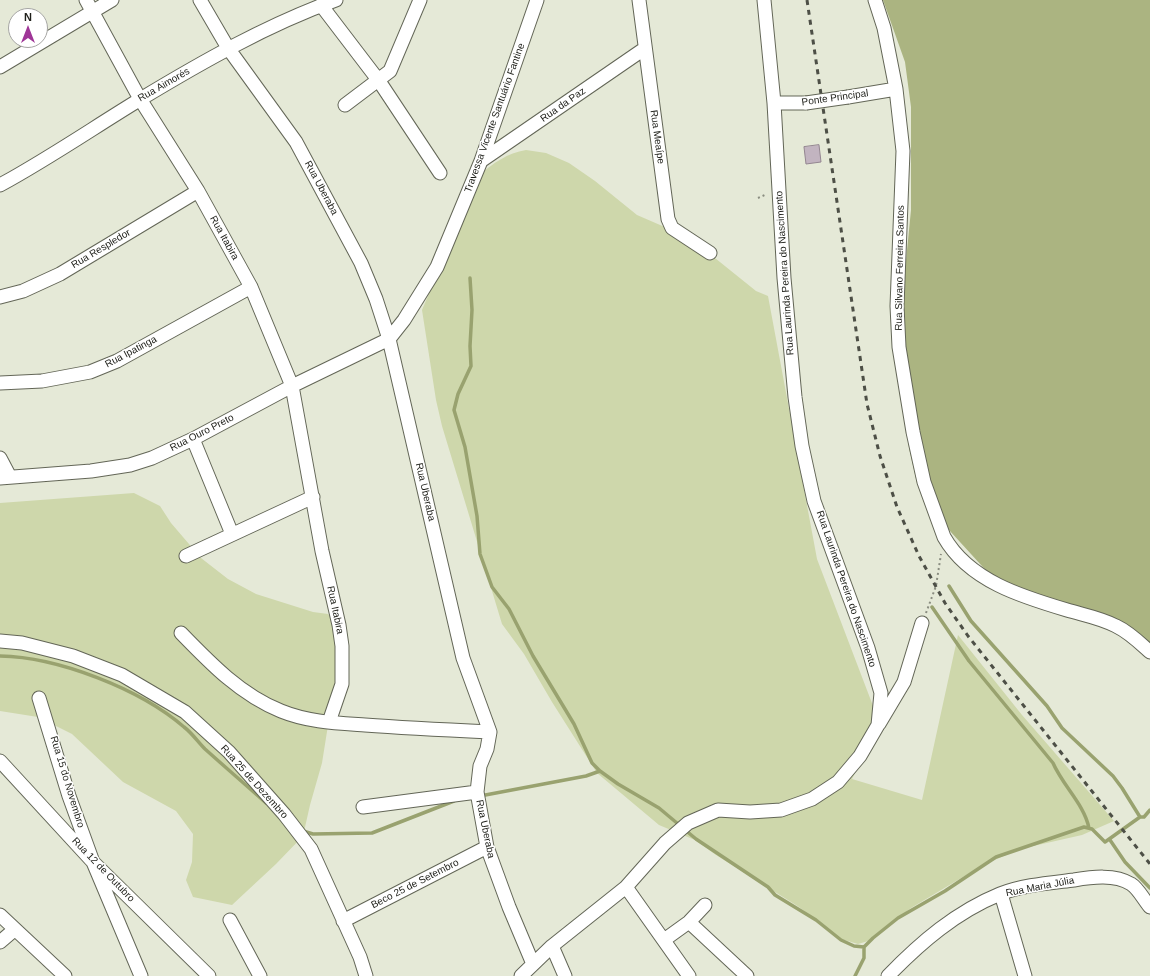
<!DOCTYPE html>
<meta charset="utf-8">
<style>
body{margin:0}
#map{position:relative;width:1150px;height:976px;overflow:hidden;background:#e5e9d7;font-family:Helvetica,sans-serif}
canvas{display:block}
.north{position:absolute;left:8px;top:8px;width:40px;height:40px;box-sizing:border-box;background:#fff;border:1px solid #a5a5a3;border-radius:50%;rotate:0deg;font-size:11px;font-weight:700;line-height:16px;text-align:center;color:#1e1f19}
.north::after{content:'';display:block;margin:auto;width:14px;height:18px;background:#9f3697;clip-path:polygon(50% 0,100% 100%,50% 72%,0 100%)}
</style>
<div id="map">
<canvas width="1150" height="976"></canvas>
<div class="north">N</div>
</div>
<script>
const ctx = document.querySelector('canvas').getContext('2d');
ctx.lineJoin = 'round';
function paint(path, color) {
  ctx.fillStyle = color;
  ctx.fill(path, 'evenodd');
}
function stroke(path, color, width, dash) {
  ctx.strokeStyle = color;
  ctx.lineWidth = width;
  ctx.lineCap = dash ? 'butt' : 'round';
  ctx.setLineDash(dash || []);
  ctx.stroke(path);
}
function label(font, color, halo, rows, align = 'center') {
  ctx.font = font + ' Helvetica,sans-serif';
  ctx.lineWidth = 3;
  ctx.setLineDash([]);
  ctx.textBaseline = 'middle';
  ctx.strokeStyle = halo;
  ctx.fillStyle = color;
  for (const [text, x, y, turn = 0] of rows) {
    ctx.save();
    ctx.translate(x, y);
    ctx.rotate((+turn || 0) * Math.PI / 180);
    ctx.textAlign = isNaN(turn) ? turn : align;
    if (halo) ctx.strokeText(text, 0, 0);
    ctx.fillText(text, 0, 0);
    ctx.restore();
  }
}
const green = new Path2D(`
 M526 150 546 153 569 163 595 181 637 215 667 228 705 250 756 291 768 296 817 559 878 719 871 742 852 779 922 800 958 635 1022 715 1114 821 1082 835 1020 849 983 865 911 908 868 941 858 944 841 939 799 907 716 855 695 840 659 825 597 773 552 702 524 654 502 624 442 426 436 400 422 310 479 175C494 163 507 153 526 150Z
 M134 493 160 506 171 523 201 558 228 579 256 594 313 612 328 614 334 621 337 637 336 675 322 763 310 805 303 836 276 864 232 905 193 897 186 880 192 862 193 834 176 811 123 782 72 734 38 717 0 711V503Z`);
const forest = new Path2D(`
 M883 0H1150V646L1055 602 992 577 928 507 917 483 909 448 905 413 900 321 911 210V107L905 62Z`);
const stream = new Path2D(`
 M470 278 472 310 470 346 471 366 458 394 454 410 465 447 477 516 480 554 492 587 509 609 533 656 574 724 592 763 600 771 618 784 659 808 696 839 768 887 775 895 816 920 841 940 854 946 864 947
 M949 586 971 621 1047 706 1062 728 1113 776 1122 788 1140 817
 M932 607 969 661 1053 763C1063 786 1084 804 1089 828
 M0 656C58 657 140 689 184 727 192 733 198 742 205 749 225 767 246 785 266 803
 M480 796 586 776 600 771
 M303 831 313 834 372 833 454 801
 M1110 840 1125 862 1150 888
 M855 976 864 958V947L873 938 898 918 945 891 996 857 1084 827 1092 829 1105 842 1140 817H1144L1150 810`);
const building = new Path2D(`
 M819 145 821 162 806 164 804 147Z`);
const path = new Path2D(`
 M758 198 767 194
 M926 613 936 586 941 554`);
const minor = new Path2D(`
 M86 0 140 99 198 191 251 287 292 386 322 551 339 625 342 646V684L329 722
 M200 0 228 48 296 142 361 263 376 299 389 339 463 658 490 732 487 749 480 766 477 792 487 847 509 907 533 964
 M639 0 668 219 672 228 710 253
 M875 0 884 28 896 89 903 151 897 306 899 347 913 432 924 482 944 537C969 581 1023 597 1067 610 1084 615 1101 618 1116 626 1129 632 1140 643 1150 652
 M321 5 379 81 440 173
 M0 67 112 0
 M848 97 896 89
 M774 103H806
 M345 105 390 71 420 0
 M481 161 644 49
 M0 185C48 159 93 128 139 100 202 62 267 25 336 0
 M0 297 23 291 60 274 198 191
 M0 383 42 381 90 372 117 361 251 287
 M193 439 232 534
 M0 458 10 477
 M0 478 91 471 130 465 152 458 193 439 292 386 389 339 404 320 437 267 481 161 537 0
 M186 556 313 497
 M181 633C211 664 241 695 281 711 308 722 336 723 365 725 406 728 448 730 490 732
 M0 641 22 643 73 656 122 675 185 712 229 752 284 814 311 849 360 957 366 976
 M39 698 69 796 93 862 141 976
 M879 724 904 682 922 623
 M0 761 93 862 209 976
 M363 807 477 792
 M626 887 689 976
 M1001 894 1025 976
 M0 915 65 976
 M230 920 260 976
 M343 921 487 847
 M689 922 747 976
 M664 940 689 922 705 905
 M0 942 14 930
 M552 946 565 976
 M521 976 552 946 626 887 665 843 688 823 718 810 750 812 781 810 812 799 838 782 860 756 878 725 881 693 868 648 814 501 802 446 795 397 784 278 774 103 764 0
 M888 976C921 942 956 912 1000 894 1023 885 1050 883 1074 880 1092 877 1115 874 1131 884 1138 888 1144 900 1150 907`);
const rail = new Path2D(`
 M807 0 867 404 880 456 897 507 919 556 945 603 968 636 1150 864`);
const minorBridge = new Path2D(`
 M806 103 848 97`);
const streetNames = [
 ["Rua Aimorés",164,85,-30],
 ["Ponte Principal",835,98,-8],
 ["Rua da Paz",563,105,-35],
 ["Travessa Vicente Santuário Fantine",495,118,-70],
 ["Rua Meaípe",657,137,82],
 ["Rua Uberaba",321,188,62],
 ["Rua Itabira",224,238,61],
 ["Rua Respledor",101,249,-31],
 ["Rua Silvano Ferreira Santos",900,268,-89],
 ["Rua Laurinda Pereira do Nascimento",785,273,-94],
 ["Rua Ipatinga",131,352,-28],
 ["Rua Ouro Preto",202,433,-27],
 ["Rua Uberaba",425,492,77],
 ["Rua Laurinda Pereira do Nascimento",846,589,71],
 ["Rua Itabira",335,610,78],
 ["Rua 15 do Novembro",67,782,73],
 ["Rua 25 de Dezembro",254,782,48],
 ["Rua Uberaba",485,829,78],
 ["Rua 12 de Outubro",103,870,46],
 ["Beco 25 de Setembro",415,884,-27],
 ["Rua Maria Júlia",1040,887,-11]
];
paint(green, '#ced7ab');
paint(forest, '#abb481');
stroke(stream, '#99a26f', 3.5);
paint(building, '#c2b4c0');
stroke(building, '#938590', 1);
stroke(minor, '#636657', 15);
stroke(path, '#8a8d80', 2, [2, 3]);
stroke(minor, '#fff', 13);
stroke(rail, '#4d4f46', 3, [5, 5]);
stroke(minorBridge, '#636657', 15, []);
stroke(minorBridge, '#fff', 13);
label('10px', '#1e1f19', '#fff', streetNames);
</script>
